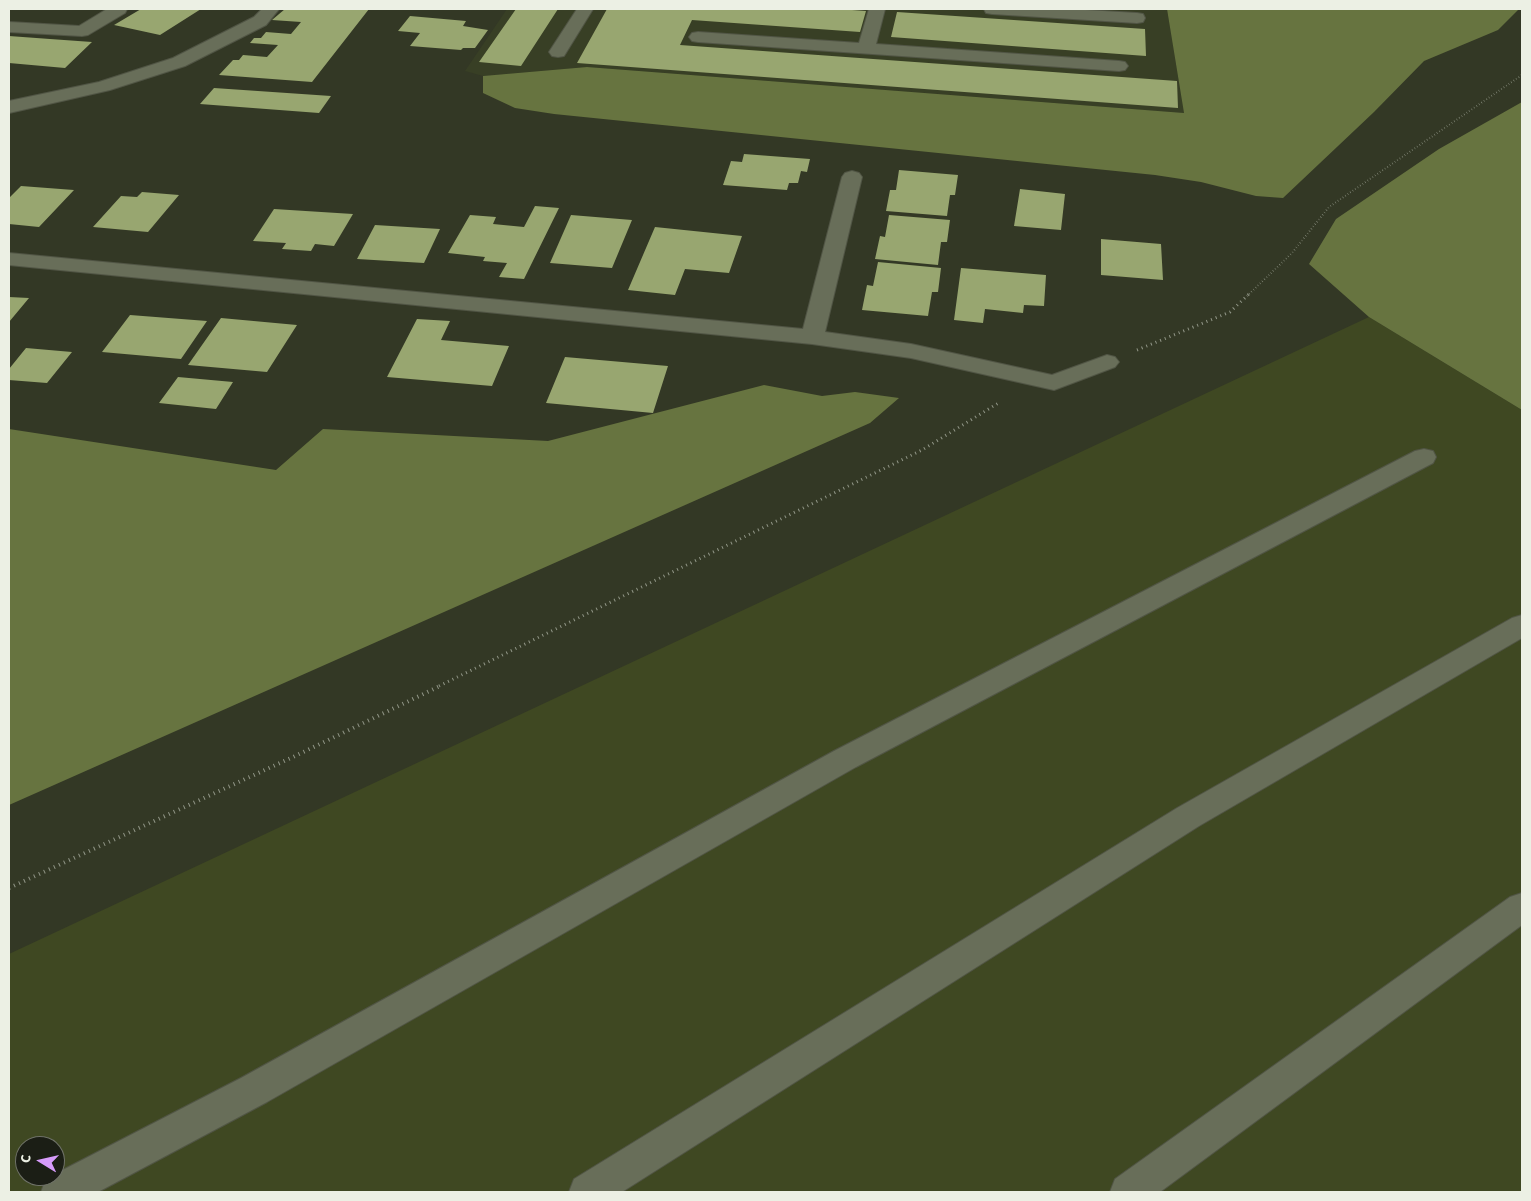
<!DOCTYPE html>
<meta charset="utf-8">
<style>
body{margin:0}
#map{position:relative;width:1531px;height:1201px;overflow:hidden;background:#333825;font-family:"Source Sans 3",sans-serif}
canvas{display:block}
.frame{position:absolute;inset:0;border:10px solid #ecf0e4;pointer-events:none}
.north{position:absolute;left:15px;top:1136px;width:50px;height:50px;box-sizing:border-box;background:#1b1e15;border:1px solid #6f7268;border-radius:50%;rotate:279deg;font-size:14px;font-weight:700;line-height:20px;text-align:center;color:#ecf0e4}
.north::after{content:'';display:block;margin:auto;width:18px;height:22px;background:#d69bfa;clip-path:polygon(50% 0,100% 100%,50% 72%,0 100%)}
</style>
<div id="map">
<canvas width="1531" height="1201"></canvas>
<div class="frame"></div>
<div class="north">С</div>
</div>
<script>
const ctx = document.querySelector('canvas').getContext('2d');
ctx.lineJoin = 'round';
function paint(path, color) {
  ctx.fillStyle = color;
  ctx.fill(path, 'evenodd');
}
function stroke(path, color, width, dash) {
  ctx.strokeStyle = color;
  ctx.lineWidth = width;
  ctx.lineCap = dash ? 'butt' : 'round';
  ctx.setLineDash(dash || []);
  ctx.stroke(path);
}
const built = new Path2D(`
 M507 9H1167L1184 113 587 67 483 76 465 71Z`);
const green = new Path2D(`
 M1369 317 1522 410V1192H9V954ZM25 1146H55V1176H25Z`);
const forest = new Path2D(`
 M1167 9H1519L1498 30 1424 61 1374 112 1283 198 1256 196 1201 182 1155 175 554 114 515 108 483 93V76L587 67 1184 113Z
 M1522 102V410L1369 317 1309 264 1336 219 1439 149Z
 M764 385 822 396 855 392 899 398 870 423 9 805V429L276 470 323 429 548 441Z`);
const building = new Path2D(`
 M141 9H201L160 35 114 25Z
 M285 9H369L312 82 219 75 233 60H239L243 55 267 57 278 45 250 43 254 38H261L266 32 291 34 301 22 272 20Z
 M516 9H558L521 66 479 62Z
 M607 9H838L866 11 860 32 692 20 680 45 1177 81 1178 108 577 63Z
 M897 12 1145 29 1146 56 891 37Z
 M410 16 466 21 463 26 488 30 475 48H463L461 50 410 46 420 33 398 31Z
 M9 36 50 39 92 42 65 68 9 63Z
 M214 88 331 96 319 113 200 104Z
 M744 154 810 159 807 172 801 171 798 183H789L787 190 723 185 731 161 742 162Z
 M899 170 958 175 955 195H950L947 216 886 211 890 190H896Z
 M21 186 74 190 39 227 9 224V198Z
 M1020 189 1065 194 1061 230 1014 226Z
 M142 192 179 195 148 232 93 227 121 196 137 197Z
 M535 206 559 208 524 279 499 277 507 263 483 261 485 257 448 253 470 215 496 217 493 224 524 227Z
 M274 209 353 214 334 246 315 244 311 251 282 249 286 243 253 241Z
 M571 215 632 220 612 268 550 263Z
 M889 215 950 220 947 242H941L938 265 875 259 880 236 885 237Z
 M375 225 440 229 424 263 357 259Z
 M655 227 742 236 729 273 685 269 675 295 628 290Z
 M1101 239 1161 244 1163 280 1101 275Z
 M878 262 941 268 938 292H932L928 316 862 310 867 285 873 286Z
 M961 268 1046 275 1044 306 1024 305 1023 313 985 309 983 323 954 320Z
 M9 297 29 298 9 322Z
 M130 315 207 321 181 359 102 352Z
 M221 318 297 325 267 372 188 365Z
 M417 319 450 321 441 340 509 346 492 386 387 377Z
 M26 348 72 352 47 383 9 380V369Z
 M565 357 668 366 653 413 546 403Z
 M178 377 233 382 216 409 159 403Z`);
const pathFar2 = new Path2D(`
 M1247 296 1292 253 1329 207 1522 75`);
const pathFar1 = new Path2D(`
 M1137 350 1230 312 1249 294
 M439 686 922 450 1000 402`);
const path = new Path2D(`
 M9 888 293 757 442 685`);
const minor = new Path2D(`
 M107 9H127L125 13 88 35 82 36 9 32V22L79 26Z
 M262 9H279L266 25 185 66 110 90 9 113V101L99 82 173 58 254 17Z
 M577 9H593L564 56 558 57 552 56 549 52Z
 M869 9H885L876 44 1119 61 1125 62 1128 66 1125 70 1119 71 698 42 692 41 689 37 692 33 698 32 859 43Z
 M984 9H1069L1137 13 1143 14 1145 18 1143 22 1137 23 992 14 986 13Z
 M852 171 859 173 862 177 825 332 911 344 1052 375 1107 355 1115 357 1119 362 1115 367 1054 390 911 358 812 344 9 265V253L803 329 842 177 845 173Z
 M1424 449 1433 451 1436 457 1433 463 856 767 267 1102 98 1192H41L46 1179 55 1176V1174L241 1078 834 751 1415 451Z
 M1522 615V638L1199 826 622 1192H569L574 1179 1177 808 1512 618Z
 M1522 893V925L1160 1192H1110L1115 1179 1510 897Z`);
paint(built, '#383f25');
paint(green, '#3f4822');
paint(forest, '#677440');
paint(building, '#98a670');
stroke(minor, '#515545', 2);
stroke(pathFar2, '#929788', 2, [0.5, 2.5]);
stroke(pathFar1, '#929788', 3, [1, 4]);
stroke(path, '#929788', 4, [1, 4.5]);
paint(minor, '#686e59');
</script>
